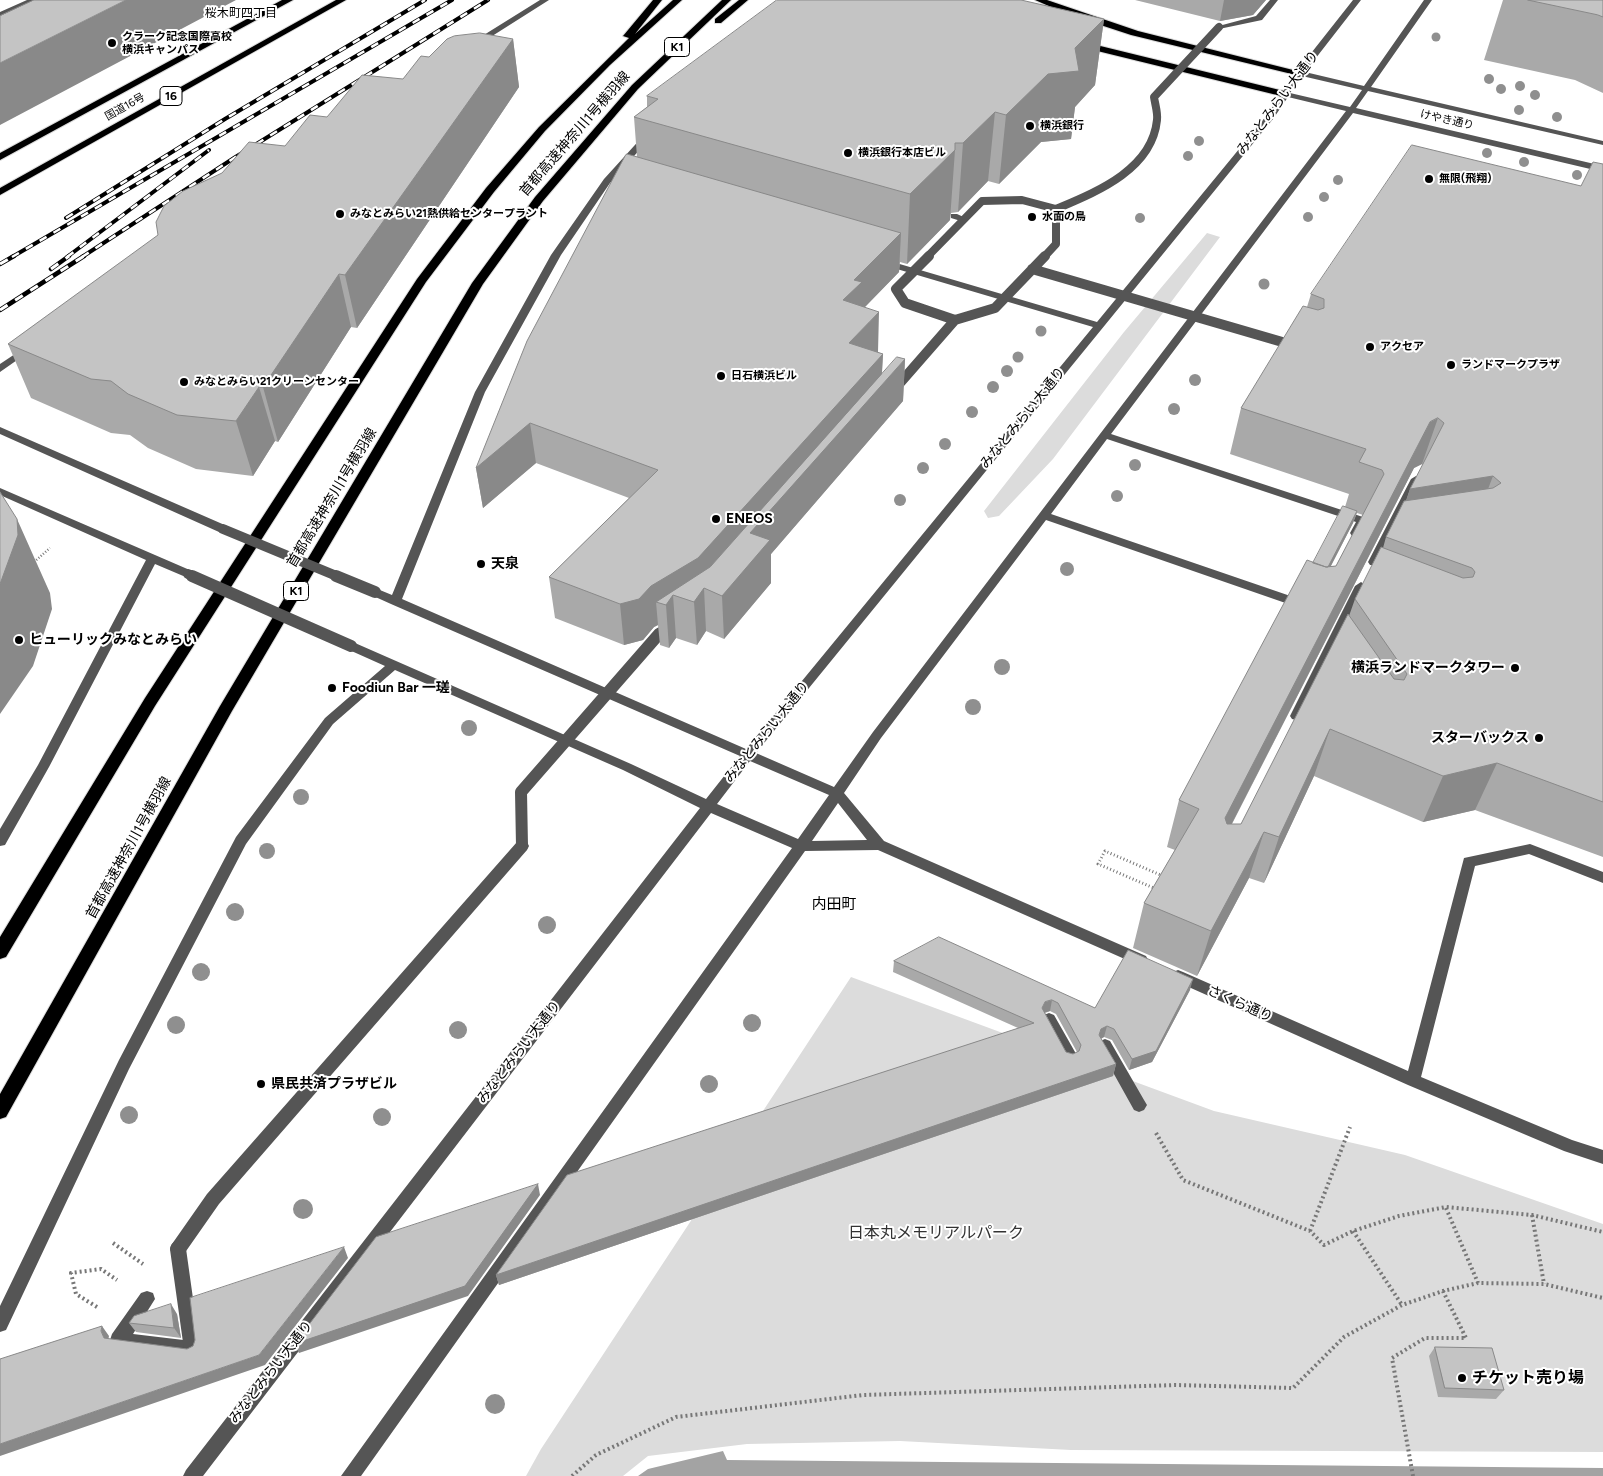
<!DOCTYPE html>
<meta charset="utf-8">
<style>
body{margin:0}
canvas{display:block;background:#fff}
</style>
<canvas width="1603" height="1476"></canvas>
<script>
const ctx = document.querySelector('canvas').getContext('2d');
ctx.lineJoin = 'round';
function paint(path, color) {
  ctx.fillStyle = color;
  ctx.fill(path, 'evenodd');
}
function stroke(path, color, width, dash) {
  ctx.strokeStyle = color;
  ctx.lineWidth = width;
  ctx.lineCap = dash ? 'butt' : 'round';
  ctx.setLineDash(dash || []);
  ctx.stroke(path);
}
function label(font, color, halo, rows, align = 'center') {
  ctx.font = font + ' Figtree,"Noto Sans JP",sans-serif';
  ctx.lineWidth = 4;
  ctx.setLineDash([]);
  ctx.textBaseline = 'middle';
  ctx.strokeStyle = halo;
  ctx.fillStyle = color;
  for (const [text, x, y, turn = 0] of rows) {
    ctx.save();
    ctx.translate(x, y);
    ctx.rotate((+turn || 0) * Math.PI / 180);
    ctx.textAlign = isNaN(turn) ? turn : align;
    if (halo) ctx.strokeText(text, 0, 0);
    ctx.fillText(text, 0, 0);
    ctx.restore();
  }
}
const green = new Path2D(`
 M1207 233 1220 237 1053 459 999 516 988 518 984 511 1124 332Z
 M851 977 1214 1111 1405 1155 1603 1224V1452L1071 1450 900 1441 747 1444 648 1456 623 1476H526L541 1449Z`);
const water = new Path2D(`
 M723 1451 727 1460 1603 1468V1476H638L648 1469Z`);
const pathFar1 = new Path2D(`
 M34 562 50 548`);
const path = new Path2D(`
 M1156 1133 1183 1180 1310 1231 1324 1245 1353 1231 1399 1216 1446 1207 1532 1215 1603 1232
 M1446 1208 1478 1283
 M1532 1215 1544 1284
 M1310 1231 1350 1127
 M1353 1231 1402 1305
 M113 1243 143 1264
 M97 1307 76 1294 71 1273 101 1269 117 1280
 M572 1476 596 1455 676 1417 863 1395 1176 1385 1293 1388 1344 1337 1402 1305 1443 1291 1478 1283 1544 1284 1603 1298
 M1413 1476 1392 1358 1425 1338H1466L1443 1291`);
const minor = new Path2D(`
 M27 0H37L0 17V12Z
 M540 0H549L478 45 471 43Z
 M1270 0H1278L1262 20 1219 29 1215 27 1256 16Z
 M1353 0H1361L1305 72 1364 86 1424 0H1432L1371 87 1603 141V145L1368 91 1356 108 1603 166V172L1353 113 1111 434 1366 518 1367 520 1360 536H1352L1350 533 1356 522 1107 439 1051 514 1305 601 1307 604 1305 607H1297L1046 520 881 738 844 793 884 841 1146 956 1148 960 1146 964 1141 966 1136 964 878 850 805 851 361 1476H341L792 848 711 813 203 1476H183L186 1470 700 808 623 770 395 670 333 724 246 844 129 1069 6 1330 0 1332V1306L119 1060 236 837 325 718 385 666 347 649 345 646 347 643H355L631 764 706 799 740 756 391 604 371 595 369 592 375 588 392 595 475 392 551 255 604 179 644 135 651 137 610 183 561 255 485 392 402 599 746 749 1093 327 880 264V260H886L1097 322 1267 115 1297 71ZM1302 76 1362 90 1350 107 1290 93ZM1288 97 1346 111 873 732 834 787 756 753 1273 119ZM750 761 829 795 798 839 717 804ZM838 803 867 840 812 841Z
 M951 214H957L968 219 964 222 951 218Z
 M27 346 32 349 30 351 0 372V364Z
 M0 427 227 526 229 529 223 533 219 532 0 434Z
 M1416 476 1421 479 1380 562 1378 565H1370L1368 562 1411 479Z
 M0 488 192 571 194 574 188 578 155 564 49 767 5 845 0 846V829L38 765 146 560 0 495Z
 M1361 582 1367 586 1302 716 1296 720 1292 719 1290 716 1355 586Z
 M522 841 527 842 529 846 527 850 219 1204 184 1254 178 1257 172 1254 170 1249 172 1244 207 1194 517 842Z
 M1530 844 1603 872V883L1529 854 1475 866 1421 1077 1572 1140 1603 1150V1164L1564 1151 1408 1085 1173 980 1171 976 1173 972 1178 970 1183 972 1408 1071 1464 858Z
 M1049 1013 1054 1015 1075 1052 1077 1057 1075 1062 1070 1063 1065 1062 1044 1023 1042 1019 1044 1015Z
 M1105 1039 1110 1041 1144 1100 1147 1105 1144 1110 1139 1112 1134 1110 1100 1049 1098 1045 1100 1041Z
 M147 1291 153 1293 155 1299 133 1334 192 1341 198 1343 200 1349 198 1355 192 1357 112 1346 110 1340 112 1334 141 1293Z`);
const highway = new Path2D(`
 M282 0H293L0 160V153Z
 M336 0H346L0 195V188Z
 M653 0H662L635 34 673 0H682L610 65 545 131 494 192 426 282 155 706 6 957 0 959V937L145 698 417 279 486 188 539 127 629 38 623 36Z
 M722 0H731L638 89 543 201 483 284 232 711 6 1117 0 1119V1094L220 706 472 283 535 197 632 85Z
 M739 0H748L721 23H715V19Z
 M1035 0H1047L1138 31 1305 73 1300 76 1131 35 1067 14Z
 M1080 41 1288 92 1290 94 1285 97 1077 46V42Z`);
const railFar1 = new Path2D(`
 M66 218 225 119 425 0
 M12 257 452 0
 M67 257 209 150
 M82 257 234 158 488 0`);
const rail = new Path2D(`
 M0 264 14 256
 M51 269 69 256
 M0 310 84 256`);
const pathBridge = new Path2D(`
 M1156 889 1098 864 1105 851 1163 876`);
const minorBridgeFar3 = new Path2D(`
 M927 257 982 201 1022 200 1056 209
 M1044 257 1056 244V209C1096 192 1152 170 1157 120 1158 113 1155 104 1154 97L1219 27`);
const minorBridgeFar2 = new Path2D(`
 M929 256 896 289 905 303 955 320
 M1032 269 1296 346
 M893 391 955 320 995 308 1045 256
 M223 529 339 577
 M188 574 195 577`);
const minorBridgeFar1 = new Path2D(`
 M192 576 351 646
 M336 576 375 592
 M522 846 521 792 659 634 673 626`);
const minorBridge = new Path2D(`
 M178 1249 192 1349`);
const trees = [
 [1436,37,4.5],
 [1489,79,5],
 [1520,86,5],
 [1501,89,5],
 [1535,95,5],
 [1519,110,5],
 [1557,117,5],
 [1199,141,5],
 [1487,153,5],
 [1188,156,5],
 [1524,162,5],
 [1577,175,5],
 [1338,180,5],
 [1324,197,5],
 [1308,217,5],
 [1140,218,5],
 [1264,284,5.5],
 [1041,331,5.5],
 [1018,357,5.5],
 [1007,371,6],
 [1195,380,6],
 [993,387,6],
 [1174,409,6],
 [972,412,6],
 [945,444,6],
 [1135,465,6],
 [923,468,6],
 [1117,496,6],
 [900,500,6],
 [1067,569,7],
 [1002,667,8],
 [973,707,8],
 [469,728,8],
 [301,797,8],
 [267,851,8],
 [235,912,9],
 [547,925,9],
 [201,972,9],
 [752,1023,9],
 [176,1025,9],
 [458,1030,9],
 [709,1084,9],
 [129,1115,9],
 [382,1117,9],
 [303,1209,10],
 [495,1404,10]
];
const wall = new Path2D(`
 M1135 0H1266L1253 15 1220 21Z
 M1503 0H1603V93L1575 80 1484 60Z
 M1104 19 1095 85 1075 107 1071 139 1041 142 999 184 988 181 958 212 951 213 950 220 907 264 900 262 899 272 865 307 877 352 883 354 882 374 905 359 903 401 771 554V583L724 639 706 631 697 645 676 638 669 648 660 645 658 625 654 627 643 640 624 645 555 618 549 577 629 498 536 463 483 508 476 468 637 157 634 117 647 107V96Z
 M513 39 519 87 357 328 351 327 278 442 275 441 253 476 196 469 148 448 130 435 111 433 31 398 8 344 285 146 327 117 403 79 429 57Z
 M1603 164V857L1475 810 1423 822 1314 776 1264 883 1249 878 1197 976 1133 948 1144 903 1175 850 1167 847 1179 800 1345 507 1349 494 1230 454 1241 408 1307 307 1311 294 1581 186ZM1422 464 1423 465 1410 489 1406 501 1386 537 1383 548 1355 599 1349 616 1241 824H1232L1414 468ZM1357 513 1363 515 1336 566H1331L1353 523Z
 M894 961 1095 1008 1190 990 1152 1062 1129 1070 1112 1040 1104 1037 1101 1039 1116 1064 1113 1076 499 1285 496 1275 1018 1028 893 972ZM1050 1011 1056 1014 1077 1052 1073 1054 1066 1052 1045 1013Z
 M177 1314 181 1338 136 1332 129 1323Z
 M1435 1347 1504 1390 1496 1399 1438 1397 1429 1356Z`);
const shadedWall = new Path2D(`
 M126 0H236L0 125V63Z
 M1224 0H1266L1253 15 1220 21Z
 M1104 19 1095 85 1075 107 1071 139 1041 142 999 184 1006 115Z
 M513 39 519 87 357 328 345 275Z
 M995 112 988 181 958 212 963 143Z
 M955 150 950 220 907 264 910 194Z
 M901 233 899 272 861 311 843 300 854 280Z
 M339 274 351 327 278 442 263 387Z
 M879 312 878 352 848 383 849 343Z
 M883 354 881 386 905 359 903 401 771 554V583L724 639 722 596 704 588 706 631 697 645 694 602 673 595 676 638 669 648 666 605 656 602 658 625 654 627 643 640 624 645 620 604 651 586Z
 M259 387 275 441 253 476 236 421Z
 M1438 418 1422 464 1414 468 1211 864 1225 818 1430 422Z
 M530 423 536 463 483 508 476 468Z
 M1493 476 1475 523 1394 536 1410 489Z
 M1357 511 1353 523 1312 602 1316 590Z
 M17 519 50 593 52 609 33 666 0 714V584Z
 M1330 729 1314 776 1264 883 1279 837Z
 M1497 763 1475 810 1423 822 1443 776Z
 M1264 832 1249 878 1197 976 1211 931Z
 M1193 979 1190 990 1152 1062 1129 1070 1132 1059Z
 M1052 1000 1050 1011 1043 1013 1042 1008 1045 1002Z
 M1107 1026 1104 1037 1098 1040 1101 1029Z
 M1116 1064 1113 1076 499 1285 496 1275Z
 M538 1184 540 1195 468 1296 299 1353 294 1344Z
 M344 1247 348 1258 265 1365 0 1456V1444L259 1355Z
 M171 1304 177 1314 181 1338 174 1328Z
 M102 1326 109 1336 108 1341 104 1338 101 1331Z`);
const building = new Path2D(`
 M34 0H126L0 63V16Z
 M777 0H1021L1104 19 1075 48 1079 71 1048 74 1006 115 995 112 963 143H955V150L910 194 634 117 658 99 647 96Z
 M1528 0H1603V17L1598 15Z
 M480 33 513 39 345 275 339 274 263 387H259L236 421 177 415 128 394 111 381 91 379 8 344 158 235 156 222 164 206 183 191 222 173 249 142 285 146 310 115 327 117 362 75 403 79 421 56 429 57 447 39 454 36Z
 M1412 145 1581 186 1593 162 1603 164V802L1497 763 1443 776 1330 729 1279 837 1264 832 1211 931 1144 903 1199 809 1179 800 1307 560 1326 567 1336 566 1384 474 1382 470 1359 462 1366 449 1241 408 1303 306 1318 310 1324 308V299L1311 294ZM1438 418 1444 423 1410 489 1493 476 1501 483 1493 488 1404 501 1386 537 1472 568 1475 572 1473 577 1463 578 1381 547 1355 599 1407 674 1404 680 1394 679 1348 614 1241 824H1227L1225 818 1430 422Z
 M627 154 901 233 854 280 862 282 843 300 879 312 849 343 883 354 698 558 651 586 639 599 620 604 549 577 658 470 530 423 476 468 527 341 625 156Z
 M897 357 905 359 750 533 770 540 722 596 704 588 694 602 673 595 666 605 656 602 710 567Z
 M0 492 17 519 18 535 0 584Z
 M1343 506 1357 511 1328 567H1326L1313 563Z
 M939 937 1095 1008 1128 950 1193 979 1156 1051 1132 1059 1114 1029 1107 1026 1101 1029 1099 1035 1116 1064 496 1275 567 1175 1034 1023 894 961ZM1052 1000 1058 1003 1081 1045 1079 1051 1073 1054 1066 1052 1042 1008 1045 1002Z
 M538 1184 465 1286 294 1344 376 1237Z
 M344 1247 259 1355 0 1444V1359L102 1326 101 1331 104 1338 187 1349 193 1346 195 1340 190 1298Z
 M171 1304 174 1328 129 1323 134 1316Z
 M1435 1347 1492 1348 1504 1390 1445 1388Z`);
const markers = [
 [112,43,5,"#000"],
 [1030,126,5,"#000"],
 [848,153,5,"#000"],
 [1429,179,5,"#000"],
 [340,214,5,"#000"],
 [1032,217,5,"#000"],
 [1370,347,5,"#000"],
 [1451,365,5,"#000"],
 [721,376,5,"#000"],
 [184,382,5,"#000"],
 [716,519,5,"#000"],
 [481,564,5,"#000"],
 [19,640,5,"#000"],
 [1515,668,5,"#000"],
 [332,688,5,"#000"],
 [1539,738,5,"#000"],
 [261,1084,5,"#000"],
 [1462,1378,5,"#000"]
];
const farPoinames = [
 ["クラーク記念国際高校",122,37],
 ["横浜キャンパス",122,50],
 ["横浜銀行",1040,126],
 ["横浜銀行本店ビル",858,153],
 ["無限(飛翔)",1439,179],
 ["みなとみらい21熱供給センタープラント",350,214],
 ["水面の鳥",1042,217],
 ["アクセア",1380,347],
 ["ランドマークプラザ",1461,365],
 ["日石横浜ビル",731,376],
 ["みなとみらい21クリーンセンター",194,382]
];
const farStreetnames = [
 ["国道16号",125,107,-29],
 ["けやき通り",1447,120,13]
];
const farNeighbourhoodnames = [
 ["桜木町四丁目",241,13]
];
const shields = [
 [677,47,25],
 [171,96,22],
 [296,591,25]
];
const shieldNames = [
 ["K1",677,47],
 ["16",171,96],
 ["K1",296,591]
];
const streetNames = [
 ["みなとみらい大通り",1278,103,-53],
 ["首都高速神奈川1号横羽線",575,134,-49],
 ["みなとみらい大通り",1023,418,-51],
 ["首都高速神奈川1号横羽線",332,498,-59],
 ["みなとみらい大通り",767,732,-51],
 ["首都高速神奈川1号横羽線",129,848,-61],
 ["さくら通り",1240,1004,24],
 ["みなとみらい大通り",519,1052,-52],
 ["みなとみらい大通り",271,1372,-52]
];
const poiNames = [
 ["ENEOS",726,519],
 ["天泉",491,564],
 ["ヒューリックみなとみらい",29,640],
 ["横浜ランドマークタワー",1505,668,"right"],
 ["Foodiun Bar 一瑳",342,688],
 ["スターバックス",1529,738,"right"],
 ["県民共済プラザビル",271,1084]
];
const neighbourhoodNames = [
 ["内田町",834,905]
];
const nearParknames = [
 ["日本丸メモリアルパーク",936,1233]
];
const nearPoinames = [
 ["チケット売り場",1472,1378]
];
paint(green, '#dcdcdc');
paint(water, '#a3a3a3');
stroke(highway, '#dbdbdb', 2);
stroke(pathFar1, '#777', 2.5, [1, 2]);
stroke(path, '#777', 4, [2, 3]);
paint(minor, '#555');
paint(highway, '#000');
stroke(railFar1, '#000', 4);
stroke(rail, '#000', 4.5);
stroke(railFar1, '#fff', 2.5, [8]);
stroke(rail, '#fff', 3, [9]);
stroke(pathBridge, '#777', 3, [1, 2.5]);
stroke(minorBridgeFar3, '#555', 8);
stroke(minorBridgeFar2, '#555', 10);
stroke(minorBridgeFar1, '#555', 12);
stroke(minorBridge, '#555', 16);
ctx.fillStyle = '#8f8f8f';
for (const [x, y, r] of trees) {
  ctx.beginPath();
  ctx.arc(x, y, r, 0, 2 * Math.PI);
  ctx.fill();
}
paint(wall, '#a9a9a9');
paint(shadedWall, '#898989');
paint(building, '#c4c4c4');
stroke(building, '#898989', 1);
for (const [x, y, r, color] of markers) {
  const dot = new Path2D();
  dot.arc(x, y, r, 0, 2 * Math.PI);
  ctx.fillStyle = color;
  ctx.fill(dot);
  stroke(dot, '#fff', 2);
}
label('bold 11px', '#000', '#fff', farPoinames, 'left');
label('11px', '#000', '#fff', farStreetnames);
label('12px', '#000', '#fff', farNeighbourhoodnames);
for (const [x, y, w] of shields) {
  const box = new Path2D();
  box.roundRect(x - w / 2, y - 9.5, w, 19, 4);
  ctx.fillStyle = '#fff';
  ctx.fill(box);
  stroke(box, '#000', 1);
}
label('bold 12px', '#000', null, shieldNames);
label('14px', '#000', '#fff', streetNames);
label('bold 14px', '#000', '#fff', poiNames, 'left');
label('15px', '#000', '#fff', neighbourhoodNames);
label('16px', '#333', '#fff', nearParknames);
label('bold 16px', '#000', '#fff', nearPoinames, 'left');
</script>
